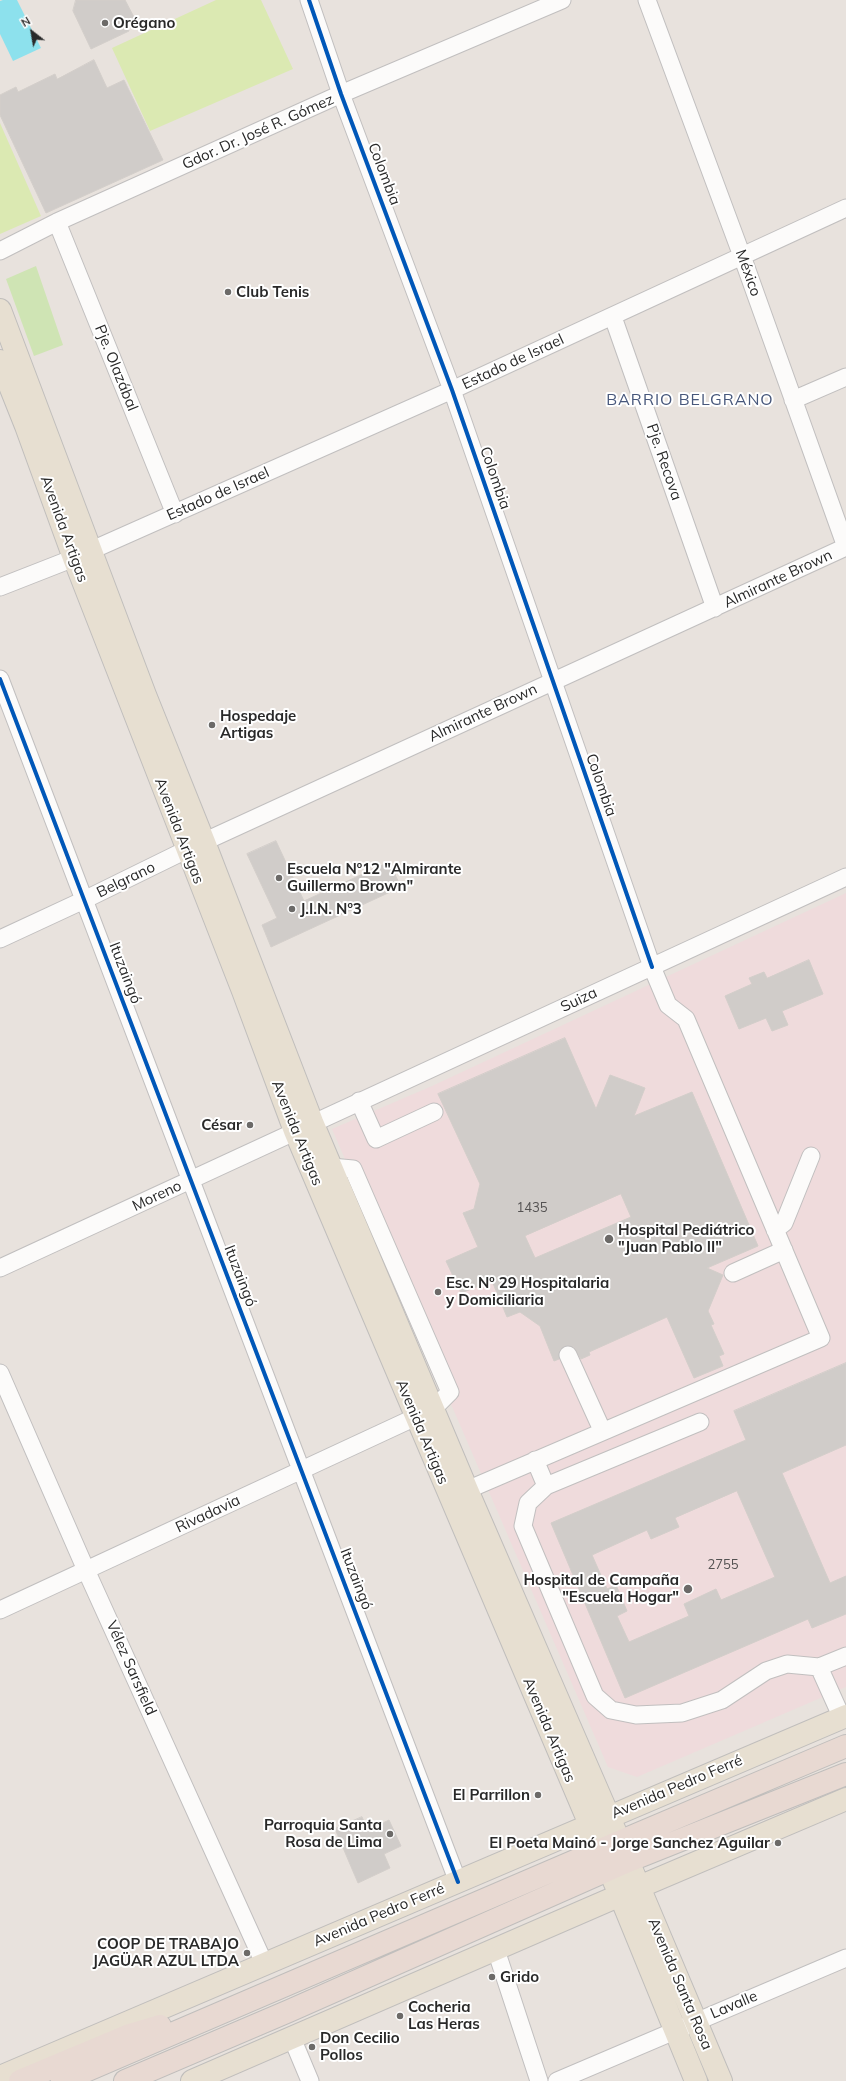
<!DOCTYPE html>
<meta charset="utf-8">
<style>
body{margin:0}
#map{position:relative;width:846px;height:2081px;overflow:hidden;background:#e8e2dd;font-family:Mulish,sans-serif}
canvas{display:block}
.north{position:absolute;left:12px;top:12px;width:40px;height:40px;-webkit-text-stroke:3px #fff;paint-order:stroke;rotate:329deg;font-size:11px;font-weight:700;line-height:16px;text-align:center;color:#292929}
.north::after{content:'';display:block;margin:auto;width:14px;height:18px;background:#292929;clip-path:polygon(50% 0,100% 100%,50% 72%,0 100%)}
</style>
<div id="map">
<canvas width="846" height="2081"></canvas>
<div class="north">N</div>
</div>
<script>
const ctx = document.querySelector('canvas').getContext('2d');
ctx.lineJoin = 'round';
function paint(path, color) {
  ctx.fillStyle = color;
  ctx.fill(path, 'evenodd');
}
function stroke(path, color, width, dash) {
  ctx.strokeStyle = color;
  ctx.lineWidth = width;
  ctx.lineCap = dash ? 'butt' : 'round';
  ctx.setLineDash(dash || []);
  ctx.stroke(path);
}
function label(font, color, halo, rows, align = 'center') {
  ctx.font = font + ' Mulish,sans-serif';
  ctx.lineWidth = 4;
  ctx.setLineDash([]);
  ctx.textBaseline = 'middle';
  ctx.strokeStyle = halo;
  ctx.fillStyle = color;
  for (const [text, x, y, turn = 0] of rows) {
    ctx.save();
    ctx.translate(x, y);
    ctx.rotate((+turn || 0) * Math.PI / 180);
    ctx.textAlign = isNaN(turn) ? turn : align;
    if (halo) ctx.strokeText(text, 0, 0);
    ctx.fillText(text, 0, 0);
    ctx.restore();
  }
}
const medical = new Path2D(`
 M846 893V1687L637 1777 608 1767 332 1129 432 1086Z`);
const green = new Path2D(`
 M36 266 63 345 34 356 6 279Z`);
const pitch = new Path2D(`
 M216 0H261L293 69 150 131 112 48Z
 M0 123 41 216 0 234Z`);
const water = new Path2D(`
 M3 0H17L41 48 13 61 0 34V1Z`);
const building = new Path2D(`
 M76 0H125L136 21 127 25 129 31 91 49 73 11Z
 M94 60 107 88 124 80 163 160 46 213 0 115V95L16 87 18 92 55 74 57 79Z
 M276 841 304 901 389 862 401 887 271 947 262 925 277 918 247 854Z
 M809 960 823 994 782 1011 788 1025 772 1031 766 1018 739 1029 725 996 752 984 749 978 764 972 767 978Z
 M565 1038 596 1109 610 1075 645 1088 634 1116 692 1092 758 1246 707 1268 723 1275 708 1311 714 1324 711 1325 724 1354 719 1356 723 1366 694 1378 667 1317 589 1352 590 1355 581 1359 574 1347 564 1346 560 1350 559 1359 554 1361 540 1326 520 1312 507 1317 492 1281 461 1293 446 1261 478 1247 463 1213 474 1209 480 1184 438 1094ZM621 1194 631 1217 535 1258 525 1236Z
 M846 1363V1445L782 1473 830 1583 846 1576V1614L812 1628 808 1619 625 1698 551 1523 746 1440 734 1411ZM737 1491 775 1577 721 1600 716 1589 684 1604 689 1616 629 1642 617 1616 627 1611 616 1585 607 1589 592 1555 647 1530 651 1539 679 1527 675 1518Z
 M362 1817 368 1830 389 1820 401 1846 384 1854 390 1868 358 1883 335 1829Z`);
const minor = new Path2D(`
 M309 0 341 94 452 390 652 967 668 1005 686 1019 821 1338 467 1490
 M647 0 742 256 846 547
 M57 222 175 514
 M0 251 57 222 341 94 562 0
 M613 317 715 608
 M793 400 846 377
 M0 587 74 558 452 390 846 208
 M0 679 458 1882
 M0 939 84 900 186 850 846 547
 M359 1101 376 1139 434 1112
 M775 1230 784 1223 811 1156
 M0 1268 846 877
 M733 1273 784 1250
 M568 1355 602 1430
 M0 1373 86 1570 264 1963
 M700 1422 546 1486 528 1503 523 1526 595 1696 611 1710 636 1715 682 1713 722 1700 766 1671 787 1664 819 1667
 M535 1460 546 1486
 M0 1610 433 1409 450 1392 353 1169 331 1167
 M842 1718 819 1667 846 1656
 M496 1950 539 2081
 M292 2038 310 2081
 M557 2081 846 1958`);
const major = new Path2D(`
 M0 310 145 695 204 842 312 1122 467 1490 628 1861 721 2081
 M0 361 26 426 74 558 243 991 295 1131 620 1895 696 2081
 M0 2077 846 1716
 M192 2081 639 1887 846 1799`);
const highway = new Path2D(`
 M20 2081 130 2035 160 2026
 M62 2081 619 1842 846 1746
 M125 2081 289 2011 628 1861 846 1774`);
const cycleway = new Path2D(`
 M309 0 341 94 452 390 652 967
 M0 679 458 1882`);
const markers = [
 [105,23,4,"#6c6a68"],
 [228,292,4,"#6c6a68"],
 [212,725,4,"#6c6a68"],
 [279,878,4,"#6c6a68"],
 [292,909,4,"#6c6a68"],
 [250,1125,4,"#6c6a68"],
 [609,1239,5,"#6c6a68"],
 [438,1292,4,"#6c6a68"],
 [688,1589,5,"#6c6a68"],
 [538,1795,4,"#6c6a68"],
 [390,1834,4,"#6c6a68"],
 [778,1843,4,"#6c6a68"],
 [247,1953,4,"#6c6a68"],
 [492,1977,4,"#6c6a68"],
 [400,2016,4,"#6c6a68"],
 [312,2047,4,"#6c6a68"]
];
const numberNames = [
 ["1435",532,1208],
 ["2755",723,1565]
];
const poiNames = [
 ["Orégano",113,23],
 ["Club Tenis",236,292],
 ["Hospedaje",220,716],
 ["Artigas",220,733],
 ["Escuela Nº12 \"Almirante",287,869],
 ["Guillermo Brown\"",287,886],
 ["J.I.N. Nº3",300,909],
 ["César",242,1125,"right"],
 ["Hospital Pediátrico",618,1230],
 ["\"Juan Pablo II\"",618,1247],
 ["Esc. Nº 29 Hospitalaria",446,1283],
 ["y Domiciliaria",446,1300],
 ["Hospital de Campaña",679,1580,"right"],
 ["\"Escuela Hogar\"",679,1597,"right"],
 ["El Parrillon",530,1795,"right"],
 ["Parroquia Santa",382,1825,"right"],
 ["Rosa de Lima",382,1842,"right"],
 ["El Poeta Mainó - Jorge Sanchez Aguilar",770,1843,"right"],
 ["COOP DE TRABAJO",239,1944,"right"],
 ["JAGÜAR AZUL LTDA",239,1961,"right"],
 ["Grido",500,1977],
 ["Cocheria",408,2007],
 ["Las Heras",408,2024],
 ["Don Cecilio",320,2038],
 ["Pollos",320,2055]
];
const streetNames = [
 ["Gdor. Dr. José R. Gómez",258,132,-24],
 ["Colombia",384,174,69],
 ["México",748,273,70],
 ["Estado de Israel",513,362,-25],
 ["Pje. Olazábal",116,368,68],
 ["Pje. Recova",664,462,71],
 ["Colombia",495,478,71],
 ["Estado de Israel",218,494,-24],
 ["Avenida Artigas",64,529,70],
 ["Almirante Brown",778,579,-25],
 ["Almirante Brown",483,713,-25],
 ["Colombia",601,785,71],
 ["Avenida Artigas",179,831,69],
 ["Belgrano",126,880,-26],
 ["Ituzaingó",125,973,69],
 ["Suiza",579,1000,-25],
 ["Avenida Artigas",297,1133,68],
 ["Moreno",157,1196,-25],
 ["Ituzaingó",240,1276,69],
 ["Avenida Artigas",422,1432,67],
 ["Rivadavia",208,1514,-25],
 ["Ituzaingó",356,1579,69],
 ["Vélez Sarsfield",131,1668,66],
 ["Avenida Artigas",549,1730,67],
 ["Avenida Pedro Ferré",677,1787,-23],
 ["Avenida Pedro Ferré",379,1915,-23],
 ["Avenida Santa Rosa",680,1984,67],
 ["Lavalle",734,2005,-23]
];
const neighbourhoodNames = [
 ["BARRIO BELGRANO",690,400]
];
paint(medical, '#efdbdc');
paint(green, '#cfe4b4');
paint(pitch, '#dbe9b2');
paint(water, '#8de1ed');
paint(building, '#d0ccc9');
stroke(building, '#d3ceca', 1);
stroke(minor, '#c1bfbf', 19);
stroke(major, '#c0bebc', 24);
stroke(highway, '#c0bebc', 24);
stroke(minor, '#fcfbfa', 17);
stroke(major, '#e7dfd1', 22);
stroke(highway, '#e8d9d2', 22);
stroke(cycleway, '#0057b8', 4);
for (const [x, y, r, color] of markers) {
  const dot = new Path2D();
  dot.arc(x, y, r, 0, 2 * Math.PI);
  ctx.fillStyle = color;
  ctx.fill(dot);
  stroke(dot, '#fff', 1.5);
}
label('13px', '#545252', null, numberNames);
label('bold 15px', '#292929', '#fff', poiNames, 'left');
label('15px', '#292929', '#fff', streetNames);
ctx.letterSpacing = '1px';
label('16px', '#47577b', '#fff', neighbourhoodNames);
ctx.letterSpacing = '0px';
</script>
